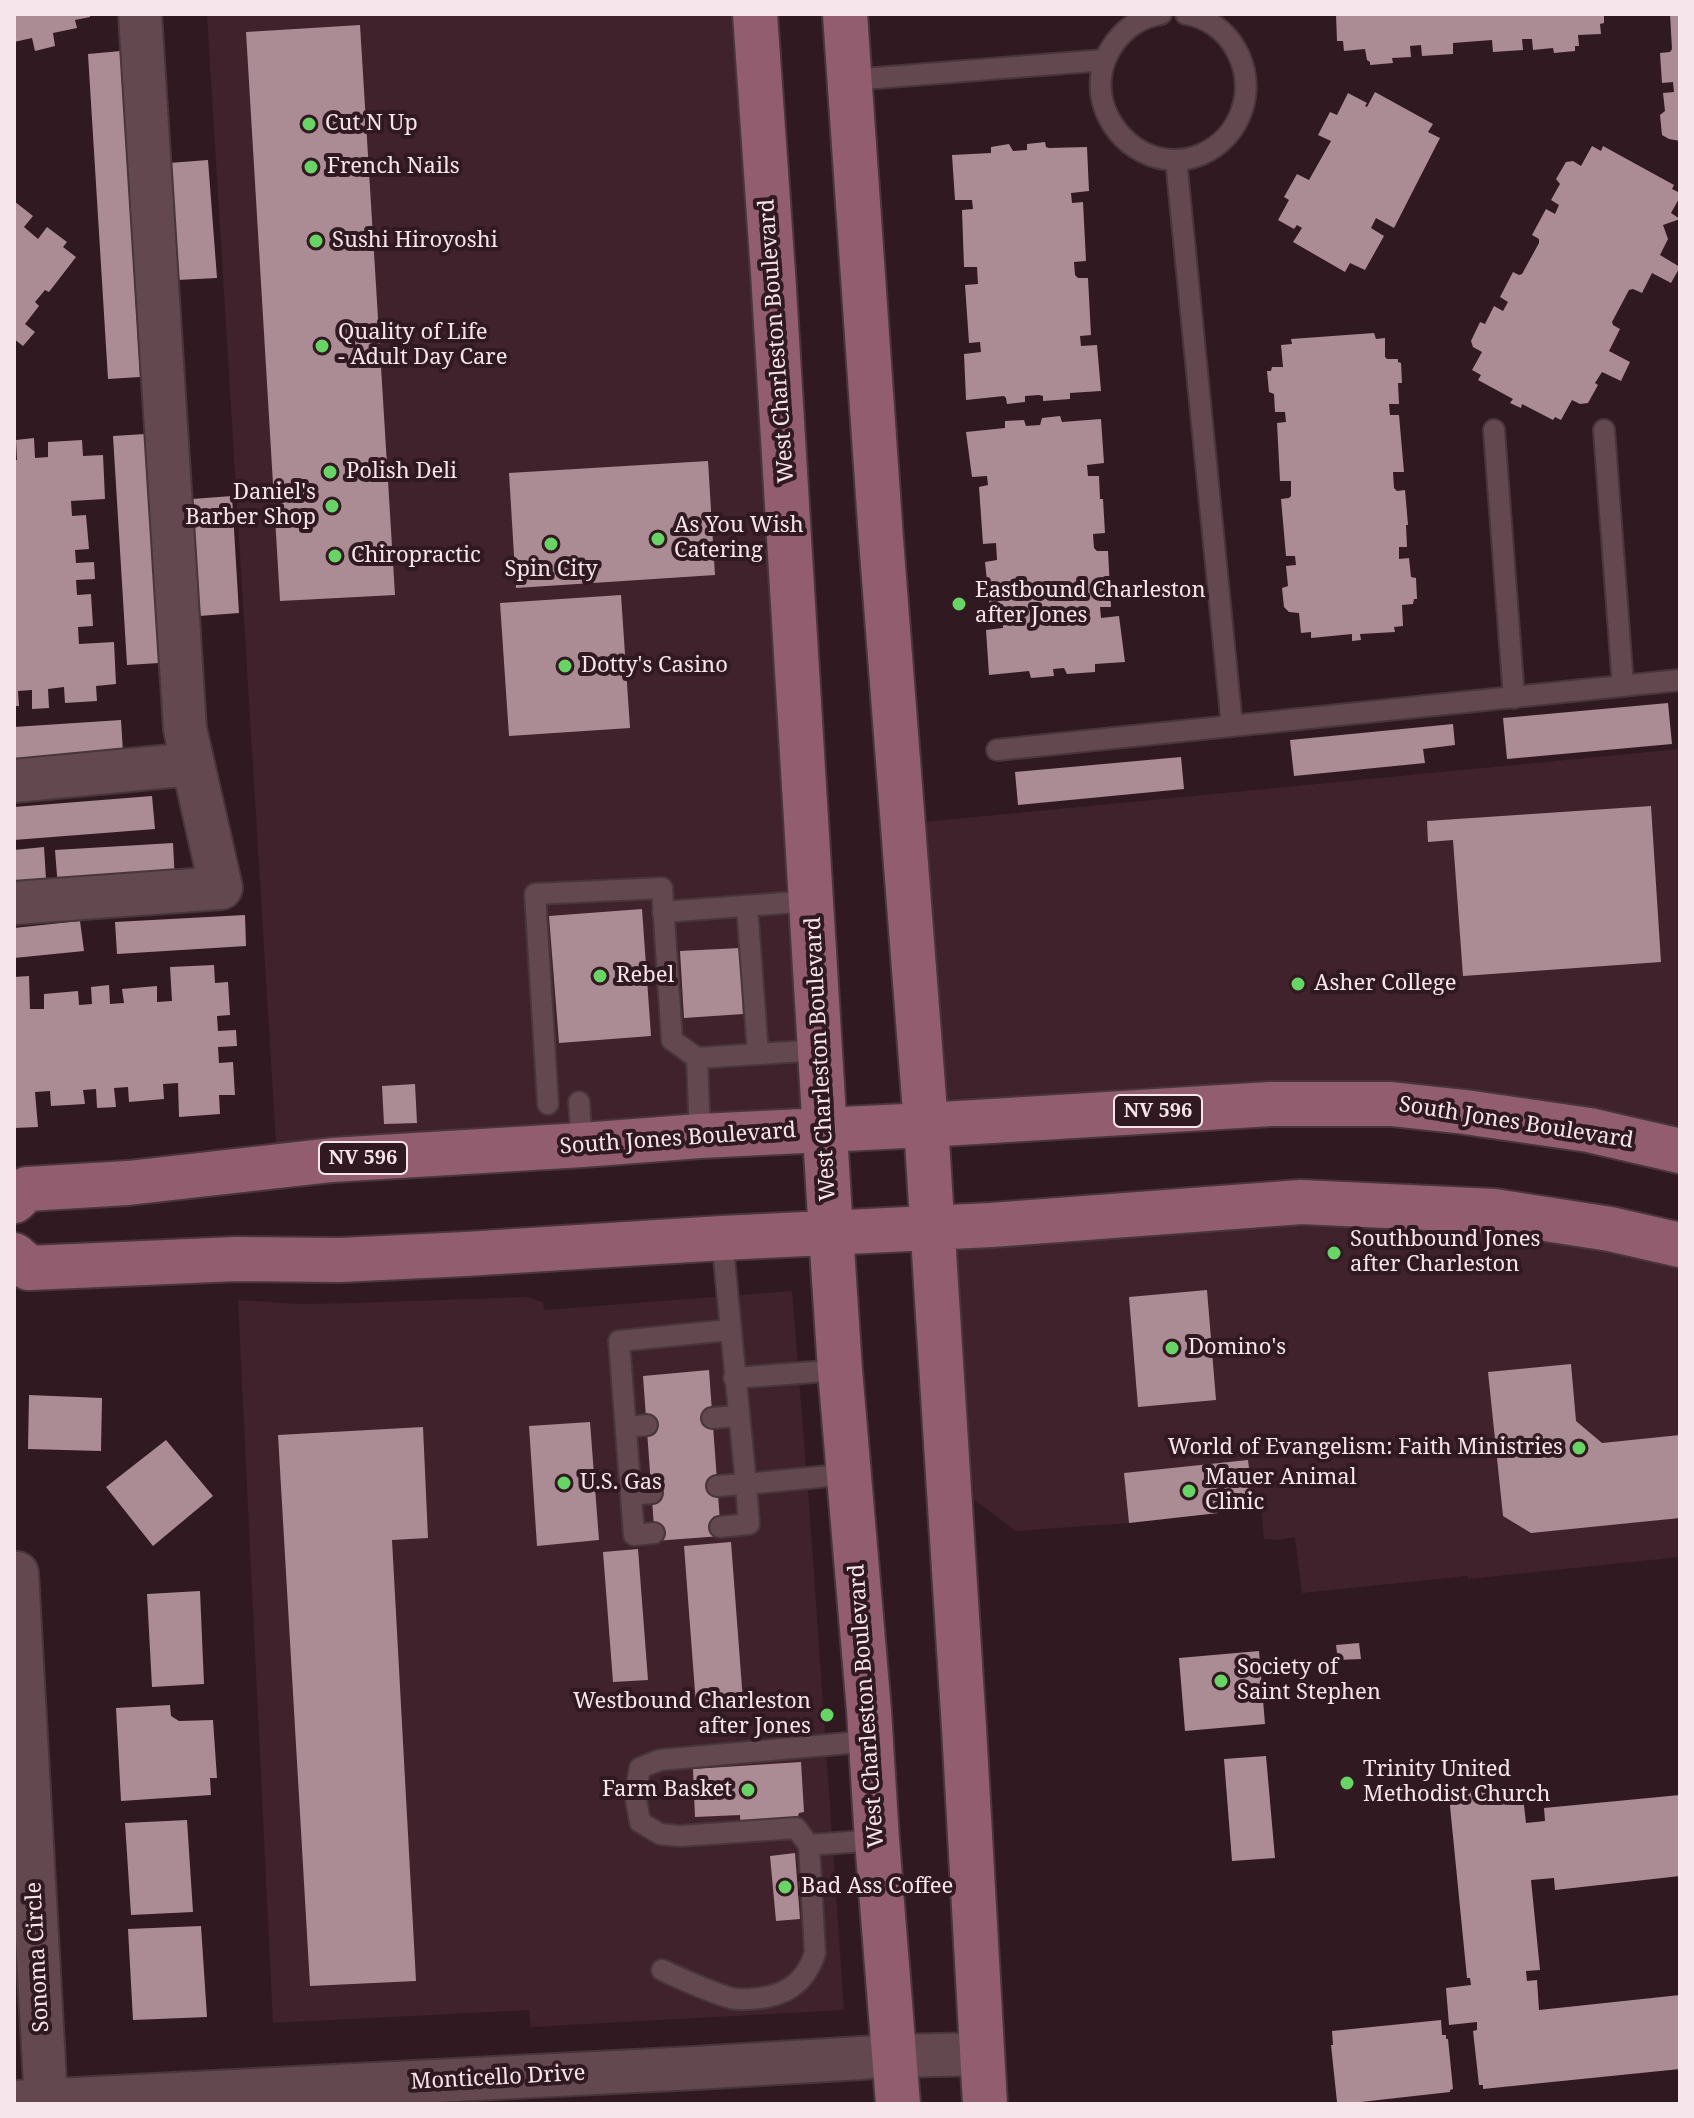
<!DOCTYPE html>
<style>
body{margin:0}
#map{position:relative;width:1694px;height:2118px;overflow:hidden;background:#301921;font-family:"Noto Serif",serif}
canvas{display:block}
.frame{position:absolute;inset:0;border:16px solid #f6e5ea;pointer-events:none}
</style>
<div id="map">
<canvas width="1694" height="2118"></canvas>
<div class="frame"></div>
</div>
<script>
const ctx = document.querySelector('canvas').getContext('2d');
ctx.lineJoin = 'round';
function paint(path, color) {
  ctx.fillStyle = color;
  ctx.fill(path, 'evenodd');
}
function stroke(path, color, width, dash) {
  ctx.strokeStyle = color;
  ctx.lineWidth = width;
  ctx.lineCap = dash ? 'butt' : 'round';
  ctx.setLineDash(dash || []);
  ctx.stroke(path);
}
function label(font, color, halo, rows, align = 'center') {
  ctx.font = font + ' "Noto Serif",serif';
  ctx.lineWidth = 8;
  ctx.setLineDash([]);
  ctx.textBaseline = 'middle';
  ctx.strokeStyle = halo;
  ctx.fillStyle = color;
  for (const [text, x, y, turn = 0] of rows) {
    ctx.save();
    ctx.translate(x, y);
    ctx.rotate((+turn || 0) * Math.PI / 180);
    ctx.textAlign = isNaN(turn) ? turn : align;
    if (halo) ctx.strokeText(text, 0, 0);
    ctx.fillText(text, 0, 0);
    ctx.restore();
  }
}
const built = new Path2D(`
 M207 14H755L825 1129 276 1143Z
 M1680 749V1151L1465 1112 926 1125 903 824Z
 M1224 1207 1680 1246V1557L1468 1579 1467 1576 1302 1593 1295 1537 1277 1540 1264 1539 1261 1507 1254 1509 1129 1523 1016 1531 949 1481 932 1228Z
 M792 1291 810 1517 844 2010 531 2027 529 2010 273 2023 238 1300 299 1304 357 1303 527 1297 543 1302 544 1310Z`);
const building = new Path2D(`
 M14 14H90V17L75 20 77 28 53 33 55 46 35 51 32 38 14 42Z
 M1336 14H1604V23L1600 24 1601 34 1578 35 1579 46H1575V51L1554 53 1553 48 1533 50 1532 39H1522L1523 50 1493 52 1492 40 1453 43V54L1422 56 1421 45 1410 46 1411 57 1392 58 1393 63 1370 65V62L1367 60 1365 49 1344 51 1343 41H1337Z
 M1670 14H1680V141L1669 139 1662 135 1660 115 1665 111 1663 93 1674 92 1673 82 1662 83 1660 53 1670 52 1672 49Z
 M360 25 395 595 280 601 246 32Z
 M121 51 140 377 108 379 88 54Z
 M1375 92 1433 124 1428 132 1440 138 1394 228 1376 218 1371 228 1384 236 1365 270 1350 263 1345 272 1293 242 1302 228 1297 225 1294 229 1278 220 1289 200 1284 197 1297 174 1309 180 1331 141 1318 135 1330 112 1337 115 1348 93 1367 103 1365 106 1367 107Z
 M1045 142 1046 147 1049 148 1087 147 1089 191 1071 193 1072 203 1083 202 1086 261 1074 262 1075 275 1078 278H1088L1091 335 1080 336 1081 346 1097 345 1101 391 1070 393V399L1043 401V396L1039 395 1025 396V402L1007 404 1006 398 1004 396 966 400 964 354 981 352 980 342 969 343 965 285 978 284 977 267H964L962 210 973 209 972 200H955L952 155 991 153V147L1009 144 1013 151 1027 150V144Z
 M1592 146 1601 151 1603 146 1674 185 1672 189 1680 193V197L1671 213 1680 219 1663 225 1668 239 1660 255 1680 267 1671 283 1652 273 1642 293 1633 289 1629 290 1612 322 1613 325 1620 329 1609 351 1630 362 1621 381 1602 372 1595 383 1598 385 1588 403 1580 404 1572 400 1561 420 1555 417 1553 420 1522 404 1521 408 1510 403 1513 399 1478 380 1481 375 1472 370 1482 352 1473 347 1471 341 1480 322 1485 324 1494 306 1503 311 1508 302 1500 297 1513 272 1519 275 1522 274 1539 243V239L1532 235 1546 209 1555 214 1559 205 1551 200 1560 184 1556 179 1566 162 1573 161 1581 166Z
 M208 160 217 278 177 280 169 163Z
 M14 201 33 216 24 227 38 239 47 227 67 242 63 247 76 257 49 292 45 290 35 302 39 306 25 324 35 332 23 346 14 339Z
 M1374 333 1376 339 1385 338V357L1387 359H1398V362L1401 363 1402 383H1398L1399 404H1389L1390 415H1399L1404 472H1393L1394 488 1397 491 1405 490 1408 525H1406L1407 547H1399V559L1409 558 1411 577 1416 578 1417 599H1414L1413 604 1402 605 1403 626 1394 627 1395 632 1360 634 1361 640 1352 641V634L1311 638V632L1301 633 1299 613 1289 612 1284 607 1282 588 1288 586 1286 566 1296 565 1295 556H1286L1281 499 1289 498 1291 496V481H1280L1277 423 1286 422 1285 412H1275L1274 394 1269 392 1267 371H1271L1272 367H1283L1281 345 1292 344 1291 339Z
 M1060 416 1062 422 1101 419 1104 463 1087 465 1088 476H1099L1100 499H1103L1105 533 1093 534 1094 548 1097 551H1108L1111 607H1100L1101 618 1119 616 1125 662 1095 664V672L1067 674 1064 668 1053 669 1054 676 1031 678 1029 671 989 675 986 630 1003 628 1002 618 991 619 985 562 997 560 996 543 983 544 979 487 988 485 987 476 972 477 966 432 1005 428V421L1024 420 1026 426 1040 425 1042 418Z
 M145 434 159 663 127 665 113 436Z
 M34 438 35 458 48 457V442L82 440 83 456 103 455 105 499 71 501 72 516 86 515 89 549 75 550 76 563 94 562 95 579 76 580 77 595 91 594 93 626 78 627 79 644 114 642 116 684 96 686 97 701 65 703 64 687 48 689 49 708 32 709V690L18 691 19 706H14V460H17L16 440Z
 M708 461 715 575 516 588 509 473Z
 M232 496 239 613 199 616 192 499Z
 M621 595 630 728 509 736 500 603Z
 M1668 703 1672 744 1507 759 1503 718Z
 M121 720 123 752 14 759V727Z
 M1453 724 1455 745 1423 749 1425 763 1294 776 1290 740Z
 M1181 757 1184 789 1018 805 1015 772Z
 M152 796 155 829 14 840V807Z
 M1651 806 1661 962 1463 976 1453 840 1428 842 1427 821Z
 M173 843 175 882 58 888 55 850Z
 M44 847 46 879 14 881V850Z
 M642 909 651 1036 559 1043 549 916Z
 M245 915 246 946 117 954 115 922Z
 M80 921 84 951 14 958V928Z
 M740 948 743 1014 684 1018 680 951Z
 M214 965 215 983 228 982 230 1015 217 1016 218 1031 236 1030 237 1046 218 1047 219 1063 233 1062 235 1095H219L220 1114 179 1117 178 1083 163 1084 164 1099 129 1102 128 1087 114 1088 116 1107 97 1108 96 1089 83 1090 85 1104 51 1106 50 1091 35 1092 38 1127 14 1128V977L29 976 30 1009H44V994L78 991 79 1005 92 1004 91 987 109 985 110 1004 124 1003 122 989 157 986V1002L172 1001 170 967Z
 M415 1084 417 1123 384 1124 382 1086Z
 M1207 1290 1216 1400 1138 1407 1129 1297Z
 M1571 1364 1576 1421 1602 1443 1680 1435V1518L1531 1533 1503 1516 1488 1372Z
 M709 1370 721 1536 655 1541 643 1376Z
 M29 1395 102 1398 101 1451 28 1449Z
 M590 1422 599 1540 537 1546 529 1426Z
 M423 1427 428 1538 392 1540 416 1981 310 1986 278 1435Z
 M166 1440 213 1496 153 1546 106 1487Z
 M1248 1460 1254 1509 1129 1523 1124 1473Z
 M731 1542 743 1701 696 1705 684 1546Z
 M638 1549 648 1680 613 1682 603 1552Z
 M200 1591 204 1684 152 1687 147 1594Z
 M1359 1643 1361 1659 1338 1660 1336 1645Z
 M1259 1651 1265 1724 1185 1731 1179 1658Z
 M170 1705 171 1716 179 1721 213 1720 217 1778H210L211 1795 121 1801 116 1708Z
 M1266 1756 1275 1858 1232 1861 1224 1759Z
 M801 1762 804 1812 799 1813 796 1822 797 1839 741 1841 740 1815 695 1817 693 1769Z
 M1507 1786V1790L1522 1788 1526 1823 1545 1821 1544 1808 1680 1795V1876L1555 1890 1554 1878 1531 1880 1540 1970 1526 1971 1527 1981 1537 1980 1539 2010 1680 1995V2069L1483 2089V2085H1479L1473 2031 1477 2030V2022L1449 2025 1446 1988 1471 1985 1470 1978H1467L1449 1796 1453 1795 1452 1792Z
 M187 1820 193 1912 131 1915 125 1823Z
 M795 1853 800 1919 776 1921 770 1856Z
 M201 1926 207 2017 133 2020 128 1929Z
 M1441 2020 1442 2035H1446V2039H1448L1453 2089 1450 2090V2092L1343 2104H1340V2102H1337L1331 2045H1333L1332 2031Z`);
const lane = new Path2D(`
 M1161 14C1124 20 1097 55 1101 93 1107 139 1155 173 1200 155 1243 137 1258 86 1235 48 1225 30 1206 17 1186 14
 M850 80 1105 60
 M1176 160 1232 726
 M1494 430 1514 698
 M1604 430 1623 686
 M997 750 1680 680
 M747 906 758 1054
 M663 912 811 901
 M697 1058 700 1136
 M579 1102 582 1145
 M548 1104 535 894 662 888 672 1040 697 1058 820 1050
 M722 1238 746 1484 849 1474
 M734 1378 840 1370
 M712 1418 738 1416
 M626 1427 647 1425
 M717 1486 746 1484 749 1524 720 1527
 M631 1495 652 1493
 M654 1533 634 1535 619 1341 729 1330
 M809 1845 796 1828 680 1836 660 1834 640 1822 635 1794 640 1768 660 1760 871 1741
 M662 1970C684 1980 707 1991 731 1998 737 2000 743 1999 749 1999 782 1998 805 1985 815 1953L809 1845 877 1840`);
const street = new Path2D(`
 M14 781 192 764
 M14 903 221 888 185 729 140 14
 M17 1573 46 2101
 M14 2102 695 2068 894 2056 981 2054`);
const primary = new Path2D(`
 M755 14 773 273 831 1233 840 1370 869 1711 877 1840 898 2104
 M845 14 881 539 926 1125 964 1728 985 2104
 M14 1201 27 1189 128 1183 332 1160 582 1145 700 1136 926 1125 1271 1104H1391L1465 1112 1589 1130 1680 1151
 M14 1255 29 1268 236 1259 340 1260 466 1254 722 1238 991 1225 1301 1202 1494 1211 1610 1229 1680 1245`);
const markers = [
 [309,124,8,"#67d465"],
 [311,167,8,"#67d465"],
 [316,241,8,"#67d465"],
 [322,346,8,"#67d465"],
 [330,472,8,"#67d465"],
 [332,506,8,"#67d465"],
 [658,539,8,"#67d465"],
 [551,544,8,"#67d465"],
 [335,556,8,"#67d465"],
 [959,604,8,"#67d465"],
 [565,666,8,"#67d465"],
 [600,976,8,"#67d465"],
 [1298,984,8,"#67d465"],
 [1334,1253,8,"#67d465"],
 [1172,1348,8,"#67d465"],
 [1579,1448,8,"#67d465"],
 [564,1483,8,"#67d465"],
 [1189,1491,8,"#67d465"],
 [1221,1681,8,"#67d465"],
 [827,1715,8,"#67d465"],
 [1347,1783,8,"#67d465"],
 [748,1790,8,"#67d465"],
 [785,1887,8,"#67d465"]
];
const shields = [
 [1158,1111,88],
 [363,1158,88]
];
const shieldNames = [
 ["NV 596",1158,1111],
 ["NV 596",363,1158]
];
const poiNames = [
 ["Cut N Up",325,124],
 ["French Nails",327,167],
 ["Sushi Hiroyoshi",332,241],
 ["Quality of Life",338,333],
 ["- Adult Day Care",338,358],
 ["Polish Deli",346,472],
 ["Daniel's",316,493,"right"],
 ["Barber Shop",316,518,"right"],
 ["As You Wish",674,526],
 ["Catering",674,551],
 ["Chiropractic",351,556],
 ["Spin City",551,570,"center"],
 ["Eastbound Charleston",975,591],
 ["after Jones",975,616],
 ["Dotty's Casino",581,666],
 ["Rebel",616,976],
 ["Asher College",1314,984],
 ["Southbound Jones",1350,1240],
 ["after Charleston",1350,1265],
 ["Domino's",1188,1348],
 ["World of Evangelism: Faith Ministries",1563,1448,"right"],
 ["Mauer Animal",1205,1478],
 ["Clinic",1205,1503],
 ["U.S. Gas",580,1483],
 ["Society of",1237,1668],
 ["Saint Stephen",1237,1693],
 ["Westbound Charleston",811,1702,"right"],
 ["after Jones",811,1727,"right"],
 ["Trinity United",1363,1770],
 ["Methodist Church",1363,1795],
 ["Farm Basket",732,1790,"right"],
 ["Bad Ass Coffee",801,1887]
];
const streetNames = [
 ["West Charleston Boulevard",777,341,-94],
 ["West Charleston Boulevard",821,1059,-93],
 ["South Jones Boulevard",1516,1123,9],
 ["South Jones Boulevard",678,1139,-4],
 ["West Charleston Boulevard",867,1706,-94],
 ["Sonoma Circle",38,1957,-93],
 ["Monticello Drive",498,2078,-3]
];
paint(built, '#40222c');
paint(building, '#ab8c95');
stroke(lane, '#48363b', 24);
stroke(street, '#48363b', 46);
stroke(primary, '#48363b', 48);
stroke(lane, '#634850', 20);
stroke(street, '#634850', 42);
stroke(primary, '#925e6f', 44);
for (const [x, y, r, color] of markers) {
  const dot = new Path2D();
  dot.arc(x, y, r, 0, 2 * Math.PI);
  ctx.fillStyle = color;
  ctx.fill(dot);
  stroke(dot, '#301921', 3);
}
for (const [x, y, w] of shields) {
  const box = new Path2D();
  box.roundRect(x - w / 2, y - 16, w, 32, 6);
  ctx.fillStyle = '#301921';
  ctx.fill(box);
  stroke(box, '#f6e5ea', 2);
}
label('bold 20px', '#f6e5ea', null, shieldNames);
label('22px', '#f6e5ea', '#301921', poiNames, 'left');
label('22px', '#f6e5ea', '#301921', streetNames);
</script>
